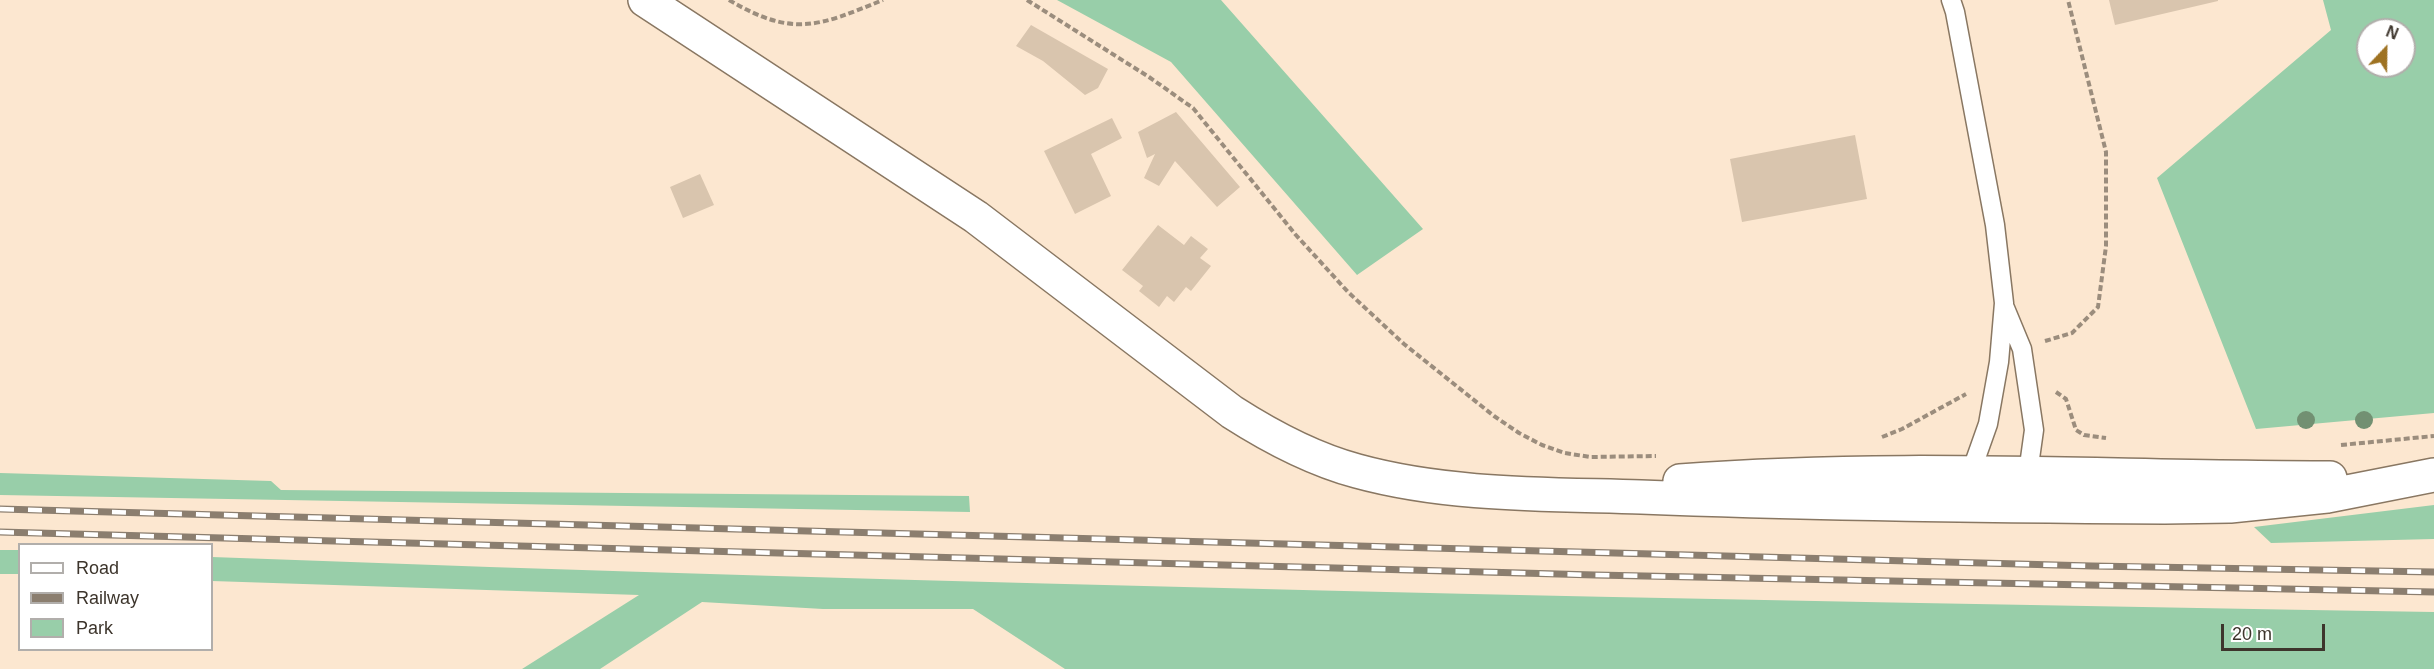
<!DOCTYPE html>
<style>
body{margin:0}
#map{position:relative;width:2434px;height:669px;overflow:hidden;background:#fce7d0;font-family:Arial,sans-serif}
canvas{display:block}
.legend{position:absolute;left:18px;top:543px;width:195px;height:108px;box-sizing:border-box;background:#fff;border:2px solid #b1aeab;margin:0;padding:8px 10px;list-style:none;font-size:18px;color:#3d352c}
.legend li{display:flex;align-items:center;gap:12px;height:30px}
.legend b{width:30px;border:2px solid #b1aeab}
.north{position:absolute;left:2356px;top:18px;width:60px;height:60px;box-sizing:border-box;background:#fff;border:2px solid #b1aeab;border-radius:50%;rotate:22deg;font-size:16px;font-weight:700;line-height:24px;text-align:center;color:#3d352c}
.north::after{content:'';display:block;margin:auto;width:21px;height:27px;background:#9e7222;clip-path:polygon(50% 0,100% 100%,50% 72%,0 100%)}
.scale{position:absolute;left:2221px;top:624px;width:104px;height:27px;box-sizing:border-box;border:3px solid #3d352c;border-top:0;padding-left:8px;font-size:18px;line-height:21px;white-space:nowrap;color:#3d352c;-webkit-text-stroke:4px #fff;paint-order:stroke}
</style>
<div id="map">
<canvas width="2434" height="669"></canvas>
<ul class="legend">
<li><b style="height:8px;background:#fff"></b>Road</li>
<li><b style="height:8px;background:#8b7e6f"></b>Railway</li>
<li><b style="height:16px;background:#98cea9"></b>Park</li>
</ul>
<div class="north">N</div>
<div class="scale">20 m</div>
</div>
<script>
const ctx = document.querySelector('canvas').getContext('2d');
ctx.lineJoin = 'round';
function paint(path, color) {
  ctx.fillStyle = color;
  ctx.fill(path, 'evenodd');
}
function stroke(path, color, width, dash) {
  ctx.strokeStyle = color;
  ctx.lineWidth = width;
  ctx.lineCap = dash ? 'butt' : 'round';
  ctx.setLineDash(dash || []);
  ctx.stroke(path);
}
const green = new Path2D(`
 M1057 0H1221L1423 229 1357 275 1171 62Z
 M2323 0H2434V413L2256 429 2157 178 2331 30ZM2368 30H2404V66H2368Z
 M0 473 271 481 281 490 969 496 970 512 0 495Z
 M2434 505V539L2271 543 2254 527Z
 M0 550H19V574H0Z
 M212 557C952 585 1693 600 2434 612V669H1065L973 609H823L702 602 600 669H522L639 595 212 581Z`);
const building = new Path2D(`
 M2109 0H2218V1L2115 25Z
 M1031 25 1108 69 1098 88 1085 95 1043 61 1016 46Z
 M1176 112 1240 187 1217 207 1175 161 1159 186 1144 178 1155 154 1147 158 1138 132Z
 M1112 118 1122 138 1091 154 1111 196 1075 214 1044 151Z
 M1855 135 1867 199 1742 222 1730 159Z
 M700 174 714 205 683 218 670 187Z
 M1158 225 1184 245 1191 236 1208 249 1200 258 1211 266 1191 291 1186 287 1174 302 1167 296 1159 307 1139 291 1143 286 1122 270Z`);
const path = new Path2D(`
 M729 0C793 38 819 26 883 0
 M1027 0 1149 77 1193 108 1295 234 1348 292 1404 344 1494 416 1519 433 1542 445 1565 453 1590 457 1656 456
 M2045 341 2072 333 2098 307 2106 246V152L2068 0
 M2056 392 2066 399 2076 430 2084 435 2106 438
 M1882 437 1902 429 1966 394
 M2341 445 2434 436`);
const lane = new Path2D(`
 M1951 0 1955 12 1995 225 2004 303 1999 362 1988 424 1971 472
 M2005 308 2022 349 2034 430 2027 480`);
const secondary = new Path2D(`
 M645 0 976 217 1232 412C1271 437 1312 459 1357 471 1448 496 1547 494 1641 497 1816 504 1990 506 2165 507L2230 506 2327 496 2434 475
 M1680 481C1897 464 2114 478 2330 478`);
const rail = new Path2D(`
 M0 509 2092 566 2434 572
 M0 532 1595 575 2434 592`);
const trees = [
 [2306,420],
 [2364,420]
];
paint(green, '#98cea9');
paint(building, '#d9c5ae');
stroke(lane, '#897762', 21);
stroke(secondary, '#897762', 36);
stroke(path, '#9b8d7d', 4, [6, 3]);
stroke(lane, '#fff', 18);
stroke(secondary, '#fff', 33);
stroke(rail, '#8b7e6f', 7);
stroke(rail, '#fff', 4.5, [14]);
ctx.fillStyle = '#729072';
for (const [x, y] of trees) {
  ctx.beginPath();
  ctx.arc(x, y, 9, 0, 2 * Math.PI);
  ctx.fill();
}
</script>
